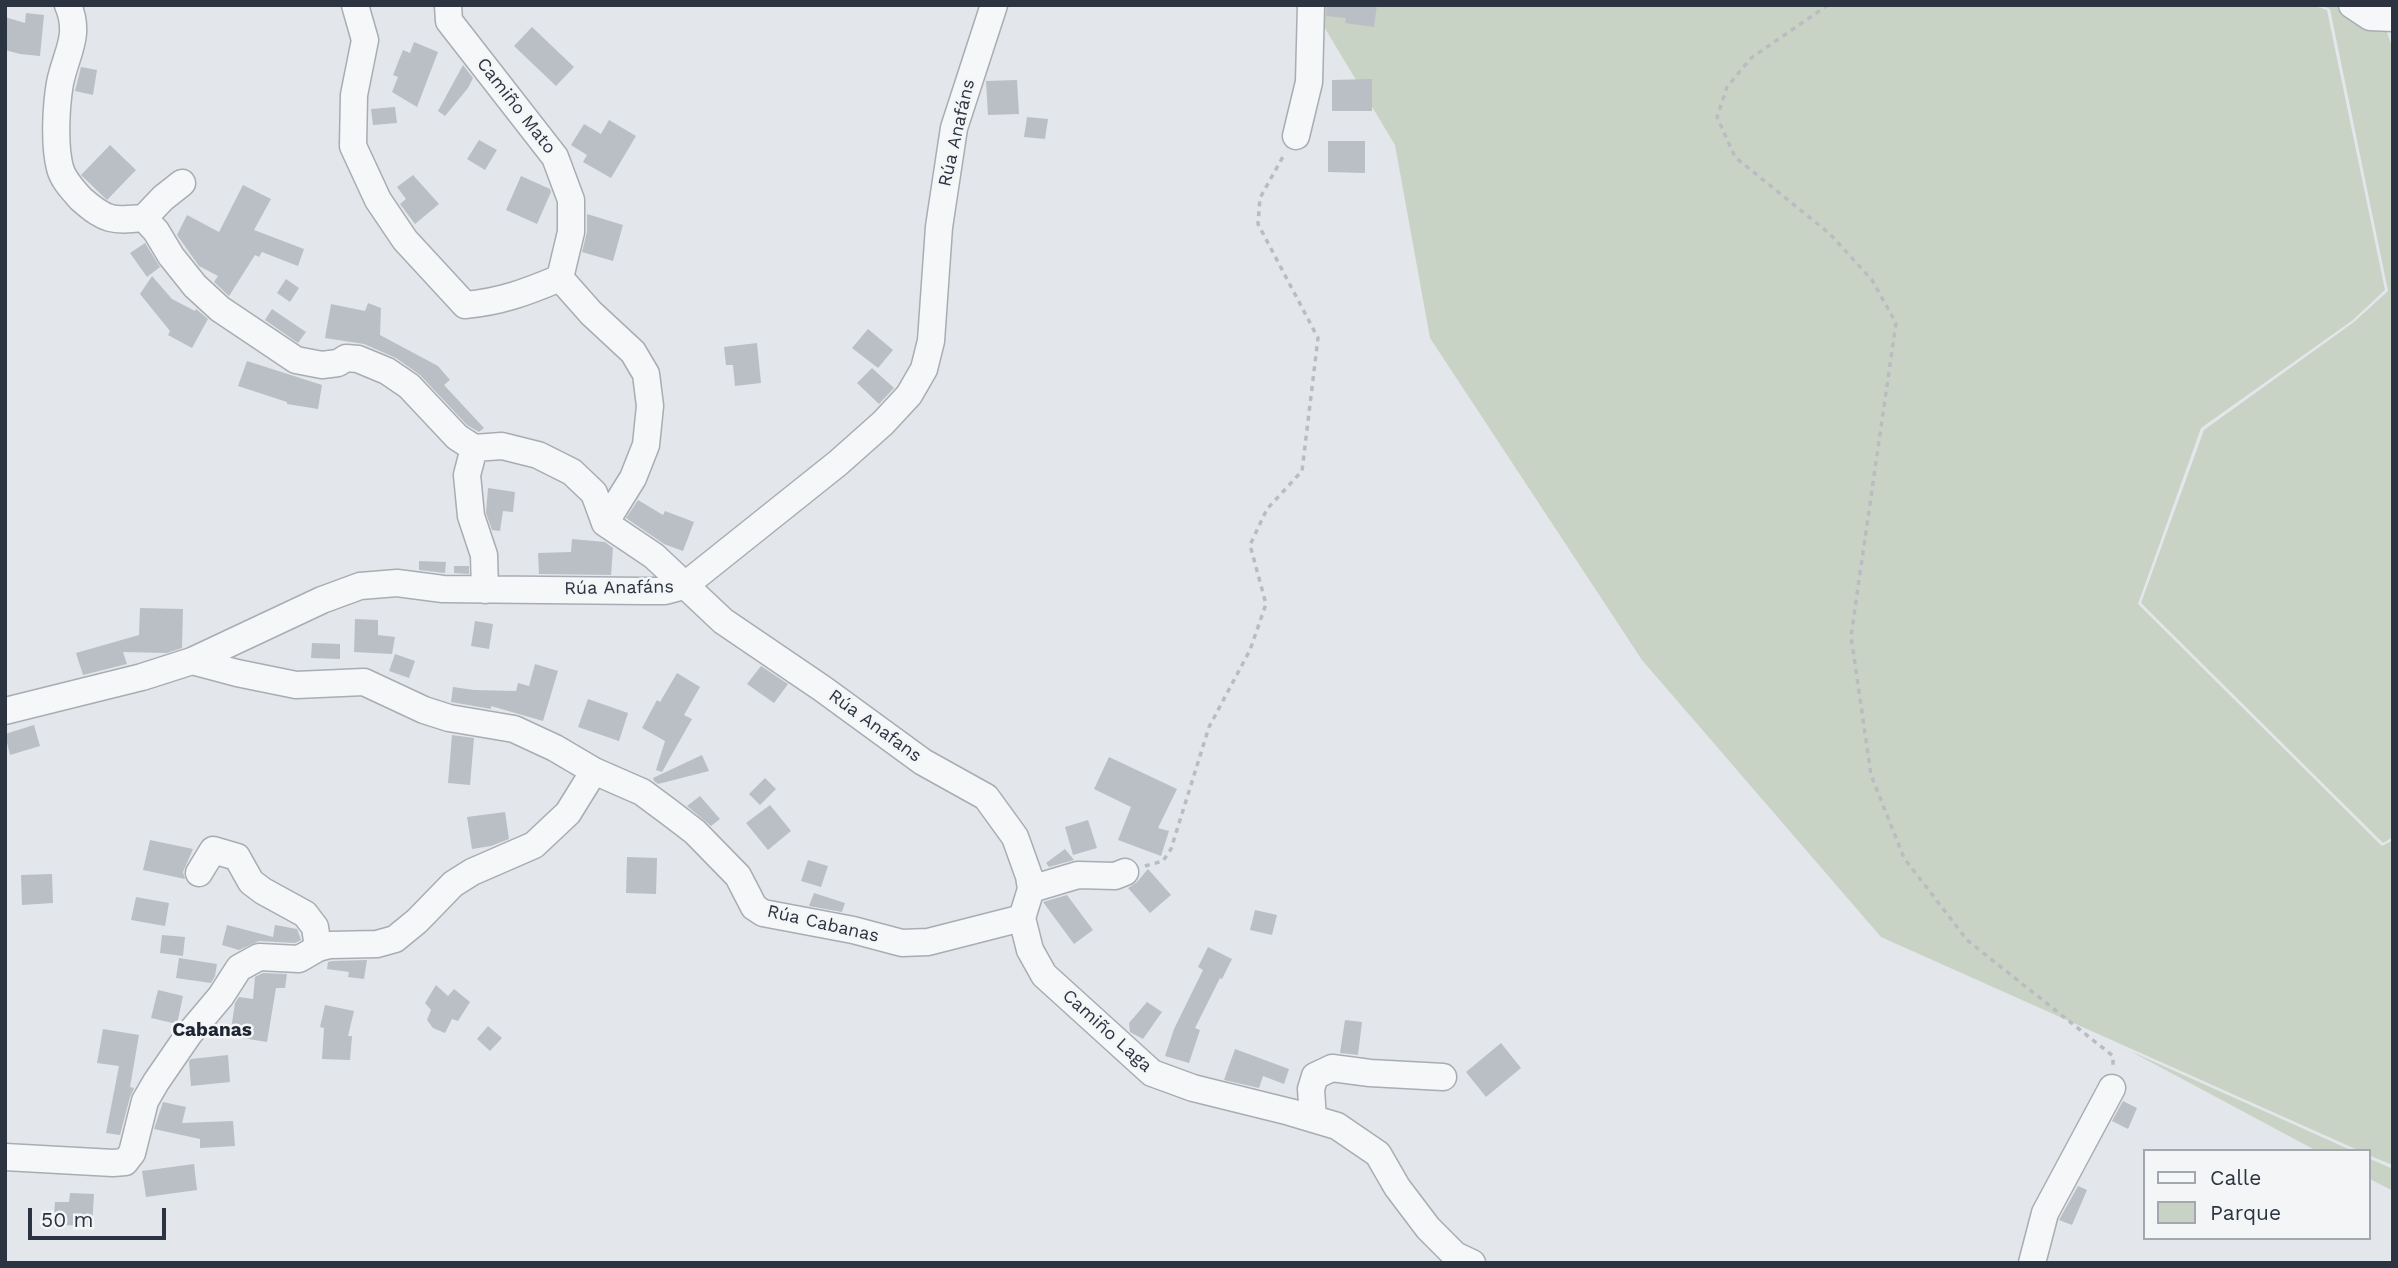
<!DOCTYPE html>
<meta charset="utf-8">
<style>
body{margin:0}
#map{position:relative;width:2398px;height:1268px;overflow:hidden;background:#e3e6ea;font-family:"Work Sans",sans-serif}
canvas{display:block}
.frame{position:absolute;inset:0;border:7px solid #2c3441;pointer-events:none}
.legend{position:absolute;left:2143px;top:1149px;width:228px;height:91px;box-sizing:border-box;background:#f3f5f7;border:2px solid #a3a8ae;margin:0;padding:9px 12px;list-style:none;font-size:21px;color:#2c3441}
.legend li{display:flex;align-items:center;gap:14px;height:35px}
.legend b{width:35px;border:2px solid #a3a8ae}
.scale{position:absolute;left:28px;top:1208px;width:138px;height:32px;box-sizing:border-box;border:4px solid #2c3441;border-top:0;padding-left:9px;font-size:21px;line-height:24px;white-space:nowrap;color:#2c3441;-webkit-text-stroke:5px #f3f5f7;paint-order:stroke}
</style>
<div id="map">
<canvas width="2398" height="1268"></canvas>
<div class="frame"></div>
<ul class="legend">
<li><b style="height:9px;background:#f5f7f8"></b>Calle</li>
<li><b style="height:19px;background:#c9d3c5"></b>Parque</li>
</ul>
<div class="scale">50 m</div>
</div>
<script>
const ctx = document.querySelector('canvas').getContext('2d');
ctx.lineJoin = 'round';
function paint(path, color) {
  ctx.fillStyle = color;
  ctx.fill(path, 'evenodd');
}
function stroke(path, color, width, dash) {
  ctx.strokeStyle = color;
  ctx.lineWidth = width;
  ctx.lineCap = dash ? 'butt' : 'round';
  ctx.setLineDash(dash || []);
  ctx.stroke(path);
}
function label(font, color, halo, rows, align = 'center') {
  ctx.font = font + ' "Work Sans",sans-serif';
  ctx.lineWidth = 5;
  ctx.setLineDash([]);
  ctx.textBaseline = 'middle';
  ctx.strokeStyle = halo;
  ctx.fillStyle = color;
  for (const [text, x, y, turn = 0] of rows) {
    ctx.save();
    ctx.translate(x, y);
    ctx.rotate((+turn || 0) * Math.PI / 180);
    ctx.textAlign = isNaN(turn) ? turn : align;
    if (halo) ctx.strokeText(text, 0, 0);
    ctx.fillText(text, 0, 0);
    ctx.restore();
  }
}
const green = new Path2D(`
 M1311 5H2312L2327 10 2385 290 2353 320 2201 428 2138 604 2382 846 2393 840V1165L2368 1155V1151H2360L1881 937 1642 660 1430 338 1395 145Z
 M2321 5H2381L2385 27 2393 49V837L2383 843 2141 603 2204 430 2354 322 2388 291 2330 9Z
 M2130 1051 2353 1151H2317Z
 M2368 1158 2393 1169V1191L2368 1178Z`);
const building = new Path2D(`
 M1327 5H1377L1374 27 1345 23 1346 18 1326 16Z
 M26 13 44 15 40 56 20 54 5 50V17L25 23Z
 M532 27 574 67 556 86 514 46Z
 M414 42 438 52 417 107 392 92 398 77 393 75 403 50 410 53Z
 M463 65 473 78 468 88 445 116 438 111Z
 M81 67 97 70 93 95 75 91Z
 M1372 79V111H1332V80Z
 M1017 80 1019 114 988 115 986 81Z
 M395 107 397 123 373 125 371 109Z
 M1027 117 1048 119 1045 139 1024 137Z
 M609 120 636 136 611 178 583 162 587 155 571 145 584 124 601 134Z
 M479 140 497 150 485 170 467 159Z
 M1328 141H1365V173L1328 172Z
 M110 145 136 170 107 200 81 175Z
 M413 175 439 204 415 224 400 204 406 199 397 187Z
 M521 176 550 189 551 192 537 224 506 210Z
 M243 185 271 199 254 230 304 249 298 266 262 252 259 257 255 255 229 296 214 282 218 276 199 266 177 235 187 215 219 232Z
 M587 214 623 225 613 261 582 252 587 232Z
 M145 243 160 267 147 277 130 253Z
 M152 276 172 299 195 311 196 309 208 319 192 348 168 335 170 331 140 294Z
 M286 279 299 288 290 302 277 293Z
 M368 303 381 308 380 335 438 366 450 380 444 385 484 428 479 432 467 425 420 375 396 358 364 344 325 338 331 304 365 311Z
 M272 309 306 332 298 343 265 320Z
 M868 329 893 350 878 368 852 348Z
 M757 343 761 383 735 386 733 365H726L724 347Z
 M247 361 322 385 318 409 287 404V402L238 386Z
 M872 368 894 388 879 404 857 383Z
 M488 488 515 492 513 512 503 511 500 531 492 530 486 513Z
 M638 500 663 515 665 511 694 522 683 551 664 544 626 518Z
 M572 539 605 542 613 548 611 575 539 574 538 553 571 552Z
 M419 561 446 562 445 573 419 570Z
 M454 566H469V574L454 573Z
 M140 608 183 609 182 648 167 653 123 652 127 664 83 675 76 653 139 635Z
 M355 619 378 620V635L395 637 392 654 354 652Z
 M475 621 493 624 489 649 471 646Z
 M312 643 340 644V659L311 658Z
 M395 654 415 661 409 678 389 671Z
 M535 664 558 671 543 721 491 706V709L451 702 453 687 474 690 516 691 518 683 529 686Z
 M761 666 788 684 774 703 747 684Z
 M677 673 700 687 684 715 692 719 662 772 656 770 665 741 642 728 657 700 660 702Z
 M588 699 628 713 619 741 578 727Z
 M34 725 40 746 10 755 5 734Z
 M452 735 474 738 470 785 448 783Z
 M702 755 709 771 658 784 654 781 653 778Z
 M1109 757 1177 789 1158 828 1169 831 1161 856 1118 840 1131 807 1094 789Z
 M765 778 776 789 760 805 749 794Z
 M700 796 720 819 711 826 687 806Z
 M770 805 791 831 768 850 746 823Z
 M505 812 509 839 491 846 472 849 467 817Z
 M1088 820 1097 848 1073 855 1065 827Z
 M150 840 193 849 183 872 185 879 143 870Z
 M1065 849 1074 860 1049 867 1046 863Z
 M627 857 657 858 656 894 626 893Z
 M808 860 828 866 821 887 801 881Z
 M1148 869 1171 895 1150 913 1128 888 1137 882Z
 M52 874 53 903 22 905 21 875Z
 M814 893 845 903 842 912 809 906Z
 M1067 895 1093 930 1074 944 1043 902Z
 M136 897 169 903 165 926 131 920Z
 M1255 910 1277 915 1272 935 1250 930Z
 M227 925 273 937 275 925 297 929 301 940 295 943 259 941 239 950 222 945Z
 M162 935 185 937 183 956 160 953Z
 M1208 947 1232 959 1222 979 1220 978 1195 1028 1200 1030 1189 1063 1165 1056 1174 1029 1203 970 1198 967Z
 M179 958 217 964 215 976 211 983 176 978Z
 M367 960 364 979 348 977 349 972 327 969 328 962 332 961Z
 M263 973 287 974 285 988H276L267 1042 230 1036 235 1003 239 997 253 999 255 977Z
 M436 985 448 996 454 989 470 1002 458 1021 452 1019 445 1033 433 1028 427 1020 431 1010 425 1003Z
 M158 990 183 996 177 1024 151 1018Z
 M1147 1002 1162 1012 1143 1039 1130 1032 1129 1023Z
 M325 1005 354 1011 348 1036H352L350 1060 322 1059 324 1028 320 1027Z
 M1345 1020 1362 1022 1358 1055 1340 1053Z
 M488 1026 502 1038 490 1051 477 1039Z
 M103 1029 139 1035 130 1087 134 1088 130 1097 120 1135 106 1133 119 1066 97 1063Z
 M1501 1043 1521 1068 1486 1097 1466 1072Z
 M1235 1049 1289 1069 1284 1084 1263 1076 1259 1088 1224 1080Z
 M228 1055 230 1082 191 1086 189 1061 191 1059Z
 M2123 1101 2137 1108 2128 1129 2112 1121Z
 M163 1102 186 1107 182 1123 233 1121 235 1146 200 1148V1139L154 1129Z
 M194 1164 197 1190 146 1197 142 1171Z
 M2078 1186 2087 1190 2072 1225 2059 1220Z
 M70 1193 94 1194 92 1226 63 1225V1218H54L55 1202H69Z`);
const path = new Path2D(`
 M1828 5 1751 58 1727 87 1717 117 1735 157 1830 234 1872 280 1896 323 1851 636 1871 775 1904 858 1967 940 2113 1056V1068
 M1145 866 1163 861 1171 849 1209 727 1250 650 1266 604 1250 545 1267 509 1302 471 1318 338 1258 224 1260 198 1285 153`);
const minor = new Path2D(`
 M68 5C81 36 66 53 60 83 56 106 54 145 60 168 63 180 73 190 81 199 106 221 112 221 144 218L163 198 182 183
 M355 5 365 40 354 95 353 146 378 200 405 240 465 305C500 302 527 292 560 278
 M448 5 449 21 555 157 571 200V232L560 278
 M2352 5 2370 17 2393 18
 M1296 136 1309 82 1311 5
 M144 218 156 231 171 256 195 286 220 309 296 360 322 365 338 363 346 358 358 359 387 371 409 386 457 437 474 448 502 446 538 455 572 472 594 493 605 523 654 556 723 621 823 689 923 762 986 797 1015 837 1029 876 1031 889 1022 918
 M560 278 591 313 633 352 646 374 650 406 646 445 633 478 605 523
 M474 448 467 475 471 516 484 555 485 590
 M192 661 237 673 296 685 364 682 424 710 449 718 514 729 555 748 594 771 642 792 669 812 695 832 738 876 754 907 763 913 853 930 902 943 928 942 1022 918
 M5 711 142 677 192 661 322 600 360 586 397 583 443 589 644 591H665L684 586 838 463 883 423 909 395 924 369 931 341 939 227 954 128 994 5
 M199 873 213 850 237 857 251 882 263 891 305 914 315 927 318 948
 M1031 889 1078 875 1115 876 1125 872
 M1022 918 1030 950 1044 975 1152 1073 1193 1088 1290 1112 1337 1126 1378 1154 1397 1187 1428 1228 1455 1255 1472 1263
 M1313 1119 1311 1089 1315 1076 1332 1068 1370 1073 1443 1077
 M5 1157 113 1163 125 1162 132 1153 145 1101 156 1082 189 1034 221 996 239 968 259 957 299 959 318 948 330 945 377 944 395 939 417 921 453 884 472 872 534 845 568 813 594 771
 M2032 1263 2045 1213 2112 1088`);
const streetNames = [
 ["Camiño Mato",516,106,52],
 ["Rúa Anafáns",957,133,-77],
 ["Rúa Anafáns",619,588,-1],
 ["Rúa Anafans",875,726,36],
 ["Rúa Cabanas",823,924,13],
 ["Camiño Laga",1107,1031,42]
];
const neighbourhoodNames = [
 ["Cabanas",212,1030]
];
paint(green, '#c9d3c5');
paint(building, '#babfc6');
stroke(minor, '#a8adb4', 29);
stroke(path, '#b9bcc1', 3.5, [5, 5]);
stroke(minor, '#f5f7f8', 26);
label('18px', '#2c3441', '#f3f5f7', streetNames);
label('bold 19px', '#1e2532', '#f3f5f7', neighbourhoodNames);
</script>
